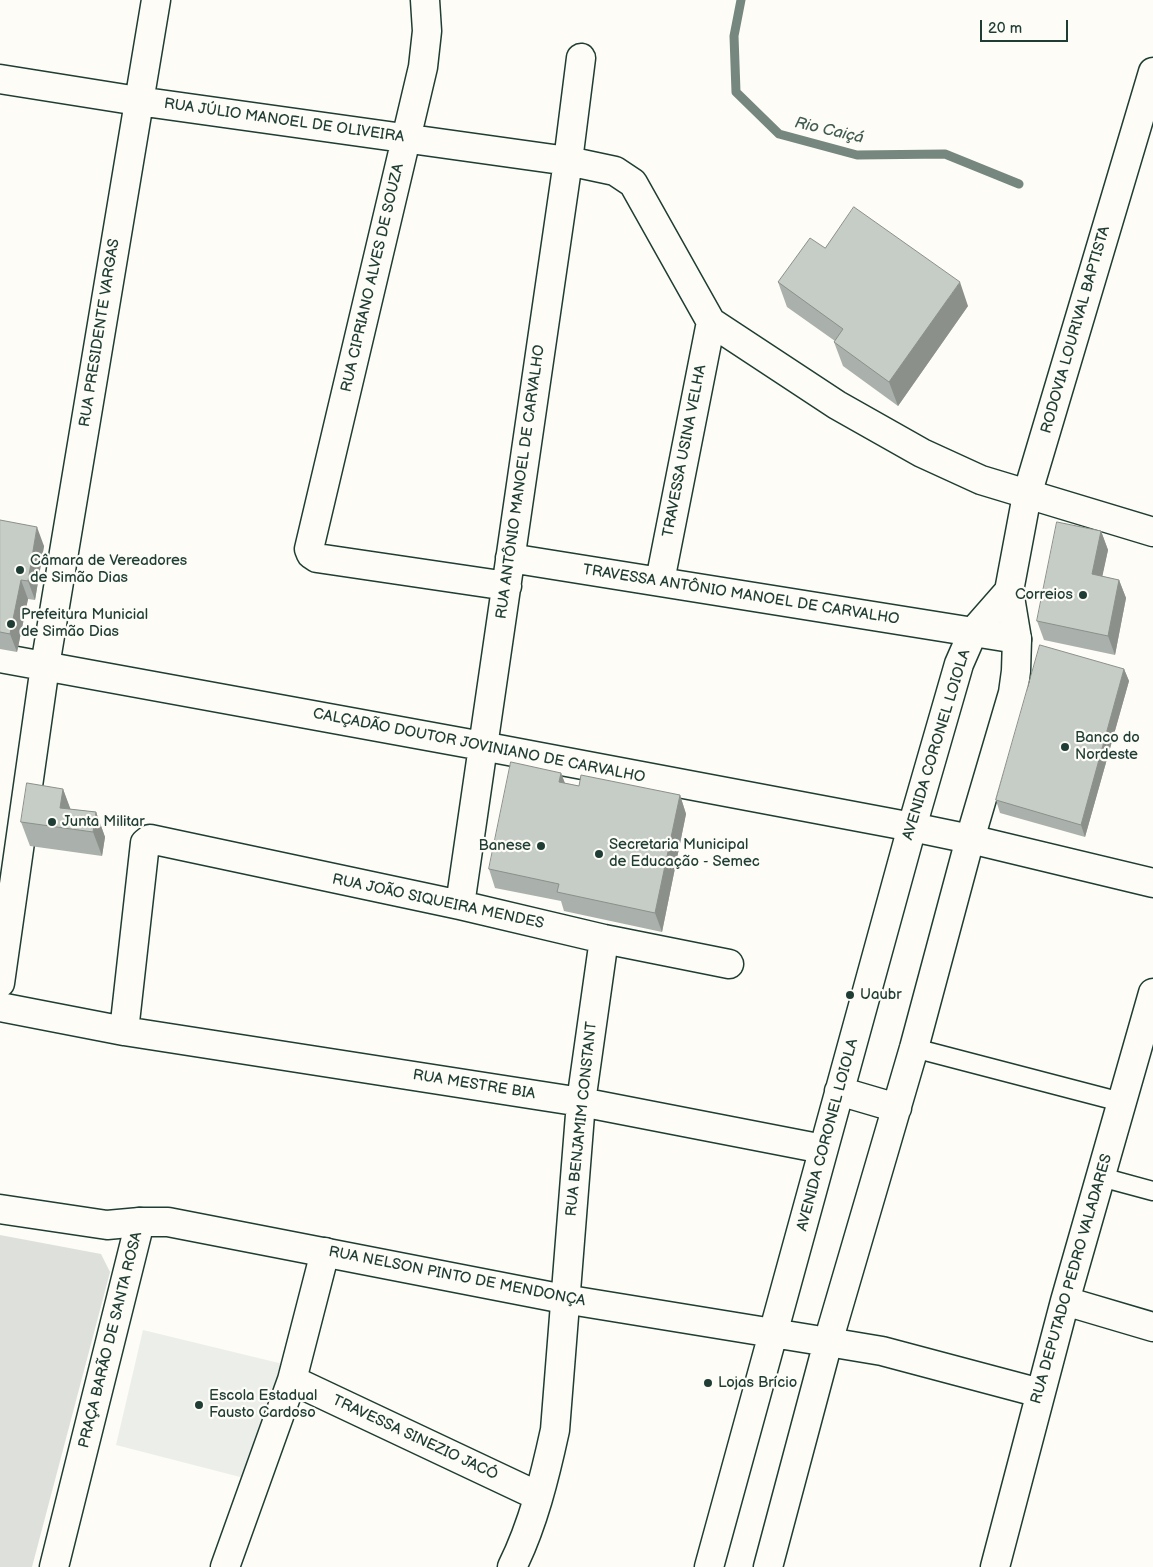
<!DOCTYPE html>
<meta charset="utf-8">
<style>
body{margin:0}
#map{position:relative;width:1153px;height:1567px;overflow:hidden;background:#fdfcf7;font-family:"Balsamiq Sans",sans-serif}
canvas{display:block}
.scale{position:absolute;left:980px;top:20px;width:88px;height:22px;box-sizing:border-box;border:2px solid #1f3d34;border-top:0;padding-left:6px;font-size:15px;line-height:18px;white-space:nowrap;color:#1f3d34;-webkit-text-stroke:4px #fdfcf7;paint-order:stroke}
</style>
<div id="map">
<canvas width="1153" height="1567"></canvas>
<div class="scale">20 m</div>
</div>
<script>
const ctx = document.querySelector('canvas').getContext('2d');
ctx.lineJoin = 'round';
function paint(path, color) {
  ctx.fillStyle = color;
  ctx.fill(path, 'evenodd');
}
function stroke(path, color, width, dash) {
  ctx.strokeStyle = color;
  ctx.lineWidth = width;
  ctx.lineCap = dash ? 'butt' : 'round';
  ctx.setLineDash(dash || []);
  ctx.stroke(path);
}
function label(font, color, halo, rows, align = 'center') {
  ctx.font = font + ' "Balsamiq Sans",sans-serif';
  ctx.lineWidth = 4.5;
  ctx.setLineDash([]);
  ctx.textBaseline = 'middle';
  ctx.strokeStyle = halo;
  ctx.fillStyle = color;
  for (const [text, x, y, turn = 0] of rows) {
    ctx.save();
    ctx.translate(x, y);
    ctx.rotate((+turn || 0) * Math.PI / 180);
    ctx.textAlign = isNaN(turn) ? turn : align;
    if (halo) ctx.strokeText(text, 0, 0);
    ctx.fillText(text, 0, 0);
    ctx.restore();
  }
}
const built = new Path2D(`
 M143 1330 287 1365 248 1479 116 1445Z`);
const green = new Path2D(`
 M0 1235 101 1254 110 1272 32 1567H0Z`);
const stream = new Path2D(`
 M741 0 734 36 736 92 779 134 857 155 945 154 1019 184`);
const lane = new Path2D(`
 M914 1048 1121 1102
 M1101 1177 1153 1191`);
const street = new Path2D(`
 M425 0 427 31 423 67 309 549 311 554 317 558 507 586
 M0 79 138 101 568 161 615 171 633 183 711 322 837 405 922 453 981 480 1153 532
 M510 558 1017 639
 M660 581 711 322
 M0 658 482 746 912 827 970 839 1153 883
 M460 905 568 161 581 58
 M0 983 45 666 156 0
 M0 1007 124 1031 581 1102 823 1149
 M124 1031 145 843 150 839 460 905 604 939 729 964
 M1065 1301 1153 1327
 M828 1342 882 1351 1040 1393
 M292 1380 538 1496
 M54 1567 140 1222
 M225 1567 292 1380 325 1252
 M512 1567C533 1525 545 1476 555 1430L581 1102 604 939
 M995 1567 1065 1301 1153 993`);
const primary = new Path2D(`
 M839 1091 897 1108
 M0 1209 107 1225 140 1222H168L564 1299 828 1342
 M709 1567 912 827 959 664 973 632 1009 591
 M768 1567 828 1342 914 1048 970 839 1013 693 1016 671 1017 639 1009 591 1027 495 1153 72`);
const wall = new Path2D(`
 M825 248 968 306 898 406 843 366 834 342 835 341 787 307 778 282Z
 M0 520 44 546 35 600 28 599 17 652 0 649Z
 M1101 531 1108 550 1102 576 1119 580 1126 598 1115 655 1044 640 1037 621Z
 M1124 669 1129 681 1085 837 1000 813 996 800Z
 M561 773 565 783 579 786 680 795 686 814 662 932 564 911 561 901 495 888 489 869Z
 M63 789 70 809 96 812 105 837 102 856 30 846 21 822Z`);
const shadedWall = new Path2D(`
 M960 282 968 306 898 406 889 382Z
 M37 527 44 546 35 600 28 581Z
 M1101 531 1108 550 1099 592 1092 574Z
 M21 580 28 599 17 652 10 634Z
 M1119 580 1126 598 1115 655 1108 636Z
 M1124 669 1129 681 1085 837 1081 825Z
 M561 773 568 792 559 782Z
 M63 789 72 813 60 808Z
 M680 795 686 814 662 932 655 913Z
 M96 812 105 837 102 856 93 832Z`);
const building = new Path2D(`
 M854 207 960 282 889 382 834 342 843 329 778 282 810 238 825 248Z
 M0 520 37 527 28 581 21 580 10 634 0 632Z
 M1057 522 1101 531 1092 574 1119 580 1108 636 1037 621Z
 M1040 645 1124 669 1081 825 996 800Z
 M511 762 561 773 559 782 579 786 581 775 680 795 655 913 557 892 559 884 489 869Z
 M27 783 63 789 60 808 96 812 93 832 21 822Z`);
const markers = [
 [20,570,5,"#1f3d34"],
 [1083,595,5,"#1f3d34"],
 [11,624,5,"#1f3d34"],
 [1065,747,5,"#1f3d34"],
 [52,822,5,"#1f3d34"],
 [541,846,5,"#1f3d34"],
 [599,854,5,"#1f3d34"],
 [850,995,5,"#1f3d34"],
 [708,1383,5,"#1f3d34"],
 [199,1405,5,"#1f3d34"]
];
const streetNames = [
 ["RUA JÚLIO MANOEL DE OLIVEIRA",284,121,8],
 ["RUA CIPRIANO ALVES DE SOUZA",373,278,-77],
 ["RODOVIA LOURIVAL BAPTISTA",1076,330,-74],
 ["RUA PRESIDENTE VARGAS",100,333,-81],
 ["TRAVESSA USINA VELHA",685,451,-79],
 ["RUA ANTÔNIO MANOEL DE CARVALHO",521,482,-82],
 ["TRAVESSA ANTÔNIO MANOEL DE CARVALHO",741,595,9],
 ["AVENIDA CORONEL LOIOLA",937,745,-73],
 ["CALÇADÃO DOUTOR JOVINIANO DE CARVALHO",479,746,11],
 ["RUA JOÃO SIQUEIRA MENDES",438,902,12],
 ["RUA MESTRE BIA",474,1085,9],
 ["RUA BENJAMIM CONSTANT",582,1119,-84],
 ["AVENIDA CORONEL LOIOLA",828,1135,-75],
 ["RUA NELSON PINTO DE MENDONÇA",457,1277,11],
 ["RUA DEPUTADO PEDRO VALADARES",1072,1279,-74],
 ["PRAÇA BARÃO DE SANTA ROSA",111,1340,-76],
 ["TRAVESSA SINEZIO JACÓ",415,1438,25]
];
const poiNames = [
 ["Câmara de Vereadores",30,561],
 ["de Simão Dias",30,578],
 ["Correios",1073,595,"right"],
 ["Prefeitura Municial",21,615],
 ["de Simão Dias",21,632],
 ["Banco do",1075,738],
 ["Nordeste",1075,755],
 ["Junta Militar",62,822],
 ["Secretaria Municipal",609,845],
 ["de Educação - Semec",609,862],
 ["Banese",531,846,"right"],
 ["Uaubr",860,995],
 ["Lojas Brício",718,1383],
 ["Escola Estadual",209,1396],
 ["Fausto Cardoso",209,1413]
];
const waterNames = [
 ["Rio Caiçá",829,131,13]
];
paint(built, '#eceee9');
paint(green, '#dde0db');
stroke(stream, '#75877f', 9);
stroke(lane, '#1f3d34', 21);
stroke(street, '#1f3d34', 31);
stroke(primary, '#1f3d34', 31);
stroke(lane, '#fdfcf7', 18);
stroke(street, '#fdfcf7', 28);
stroke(primary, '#fdfcf7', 28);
paint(wall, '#aab0ab');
paint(shadedWall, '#8b908b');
paint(building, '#c6cdc7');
stroke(building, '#8b908b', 1);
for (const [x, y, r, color] of markers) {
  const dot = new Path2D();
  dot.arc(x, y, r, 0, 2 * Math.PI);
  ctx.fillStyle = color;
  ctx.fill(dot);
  stroke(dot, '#fdfcf7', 2);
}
label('15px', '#1f3d34', '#fdfcf7', streetNames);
label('15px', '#1f3d34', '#fdfcf7', poiNames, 'left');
label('italic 16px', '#435c53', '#fdfcf7', waterNames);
</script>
